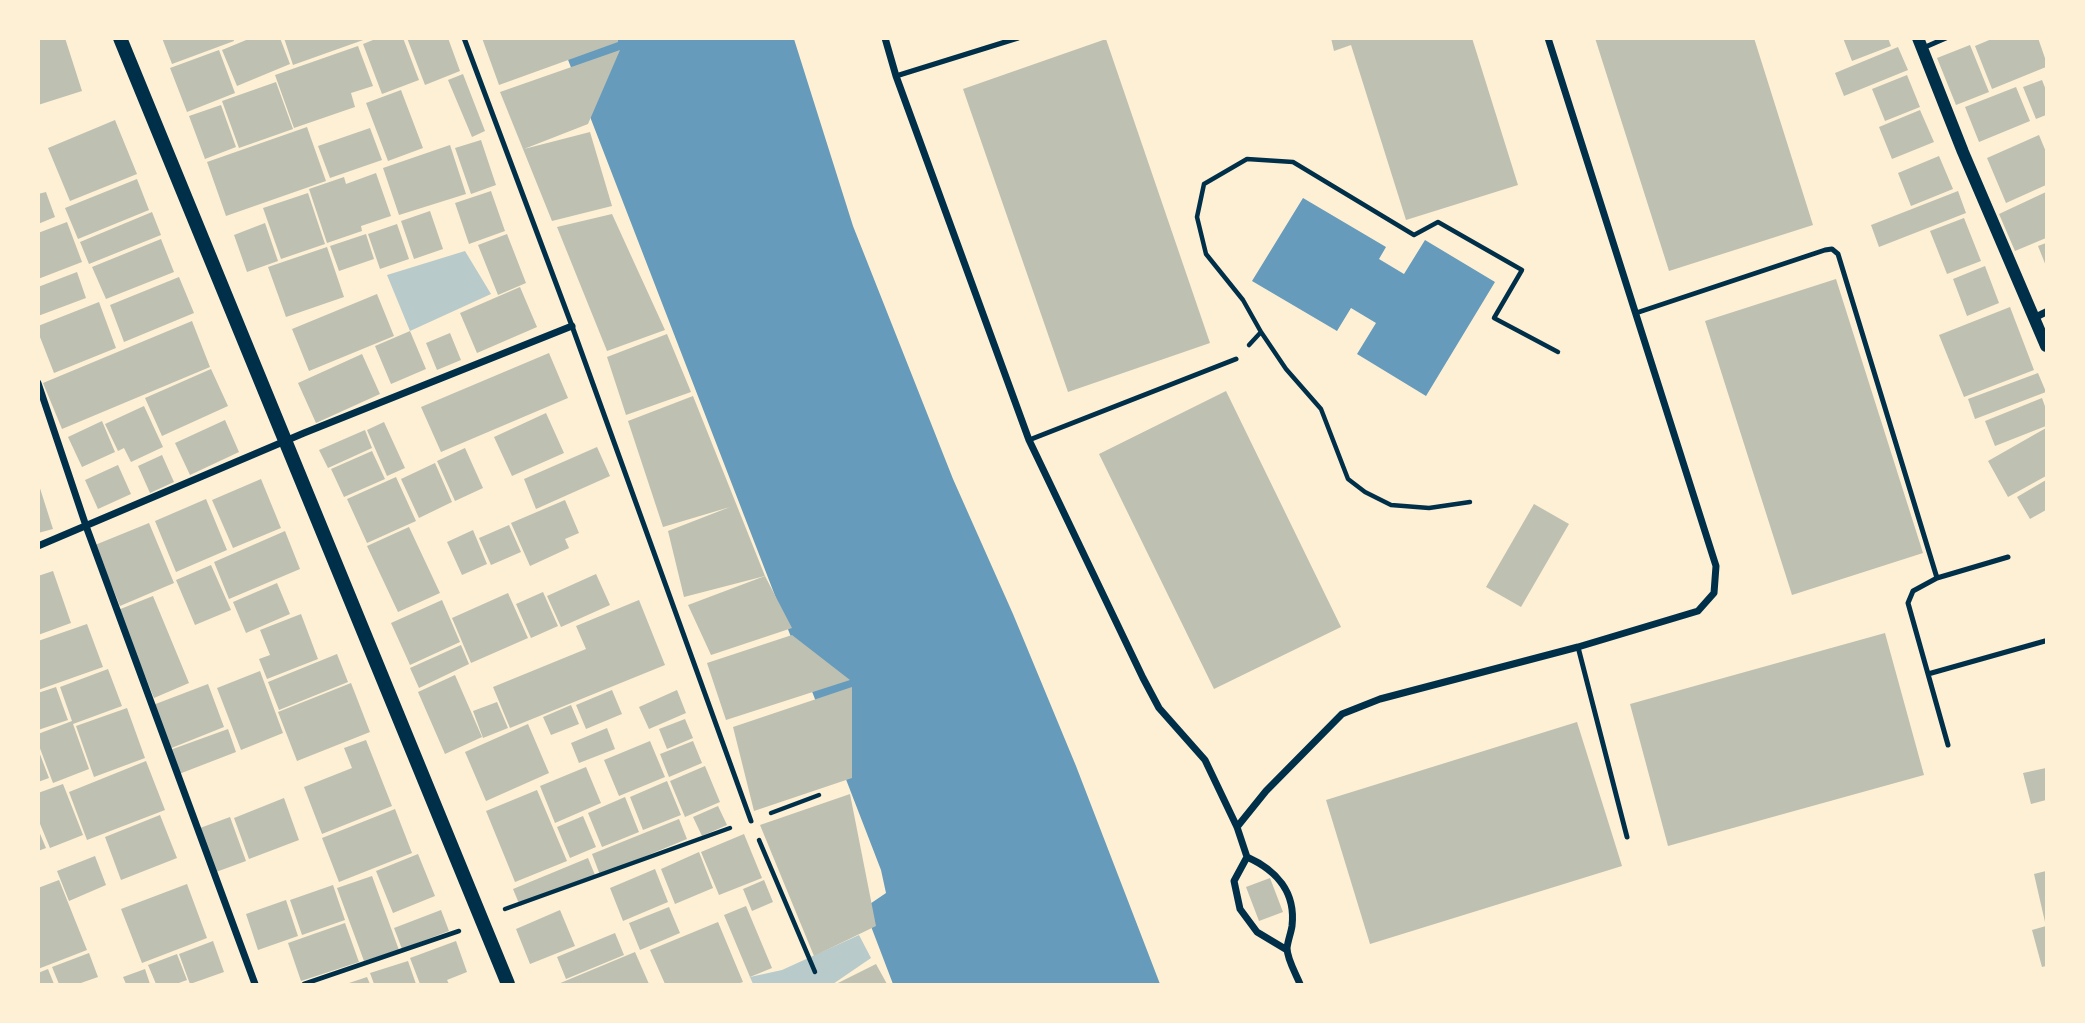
<!DOCTYPE html>
<style>
body{margin:0}
#map{position:relative;width:2085px;height:1023px;overflow:hidden;background:#fdf0d5;font-family:Bitter,serif}
canvas{display:block}
.frame{position:absolute;inset:0;border:40px solid #fdf0d5;pointer-events:none}
</style>
<div id="map">
<canvas width="2085" height="1023"></canvas>
<div class="frame"></div>
</div>
<script>
const ctx = document.querySelector('canvas').getContext('2d');
ctx.lineJoin = 'round';
function paint(path, color) {
  ctx.fillStyle = color;
  ctx.fill(path, 'evenodd');
}
function stroke(path, color, width, dash) {
  ctx.strokeStyle = color;
  ctx.lineWidth = width;
  ctx.lineCap = dash ? 'butt' : 'round';
  ctx.setLineDash(dash || []);
  ctx.stroke(path);
}
const green = new Path2D(`
 M465 251 491 294 410 331 387 275Z
 M859 935 871 958 833 984H753L750 977 782 970Z`);
const water = new Path2D(`
 M560 39H794L853 226 953 479 1013 614 1076 766 1160 984H893L864 908 886 893 881 870Z
 M1303 198 1386 247 1379 259 1404 274 1425 240 1495 282 1426 396 1357 354 1376 323 1351 308 1337 331 1252 281Z`);
const building = new Path2D(`
 M38 38H65L82 91 38 105Z
 M162 38H233L234 41 172 64Z
 M251 38H280L290 64 237 86 222 50Z
 M284 38H366V39L293 65Z
 M378 38H403L419 80 382 94 363 44Z
 M407 38H448L460 71 425 85Z
 M482 38H618V42L499 85Z
 M1331 38H1472L1518 185 1406 220 1351 45 1334 51Z
 M1595 38H1754L1813 225 1669 271Z
 M1843 38H1888L1891 46 1852 61Z
 M1994 38H2038L2046 61V67L1992 89 1975 46Z
 M1106 39 1210 343 1068 392 963 89Z
 M1970 45 1989 92 1956 105 1937 58Z
 M358 46 373 86 351 93 355 107 294 128 275 75Z
 M1898 47 1908 70 1844 96 1835 73Z
 M219 50 235 93 187 112 170 68Z
 M620 50 588 124 524 149 590 132 612 206 552 221 500 92Z
 M463 74 485 131 472 137 448 80Z
 M1907 75 1920 107 1885 121 1872 89Z
 M2042 80 2046 90V115L2036 119 2023 87Z
 M276 82 293 129 239 148 222 101Z
 M2016 87 2030 121 1979 142 1965 107Z
 M401 90 423 148 388 161 366 103Z
 M221 105 236 147 205 159 189 116Z
 M1920 110 1934 142 1892 159 1879 127Z
 M115 120 137 174 70 201 48 148Z
 M307 127 326 181 226 216 207 162Z
 M370 128 382 160 330 178 318 146Z
 M2039 135 2046 152V185L2006 203 1987 158Z
 M481 140 496 185 471 194 455 148Z
 M450 145 466 194 399 215 383 168Z
 M1939 156 1953 189 1911 206 1898 173Z
 M376 173 391 216 361 226 362 231 327 243 309 189 344 177 346 184Z
 M137 179 149 210 78 239 65 208Z
 M491 191 505 231 469 244 455 203Z
 M1958 191 1966 213 1879 247 1871 225Z
 M46 192 55 217 38 224V194Z
 M2046 192V238L2015 251 1999 214Z
 M308 193 325 244 281 259 263 208Z
 M430 211 443 249 414 259 401 221Z
 M152 212 161 235 89 264 80 242Z
 M612 214 665 330 607 351 557 227Z
 M1964 218 1981 261 1947 274 1930 231Z
 M67 222 82 262 38 279V233Z
 M265 223 278 261 247 272 234 235Z
 M397 224 409 259 380 269 368 234Z
 M366 234 374 259 339 271 330 246Z
 M507 234 526 283 498 295 478 245Z
 M161 239 174 272 106 299 92 267Z
 M2046 243V266L2038 246Z
 M327 247 344 297 286 317 268 267Z
 M1985 266 1999 303 1967 316 1953 279Z
 M77 272 86 298 38 316V287Z
 M179 277 194 313 124 342 110 305Z
 M1836 279 1923 553 1792 595 1705 321Z
 M520 287 537 327 477 353 460 313Z
 M377 294 394 336 309 371 292 329Z
 M99 302 116 348 54 373 38 332V326Z
 M2010 307 2034 370 1964 397 1939 335Z
 M192 321 210 367 62 429 43 383Z
 M410 331 426 369 391 384 375 346Z
 M450 333 461 360 437 370 426 343Z
 M667 334 691 392 626 415 607 357Z
 M549 353 568 398 441 452 421 407Z
 M362 354 380 394 316 423 298 383Z
 M211 369 228 406 162 436 145 398Z
 M2038 373 2046 392 1975 419 1968 399Z
 M1226 391 1341 627 1214 689 1099 454Z
 M693 396 765 576 792 628 711 655 688 605 765 576 684 597 668 531 730 507 663 527 628 421Z
 M2042 398 2046 409V426L1995 446 1985 421Z
 M144 406 163 447 131 462 124 448 118 451 105 424Z
 M546 413 564 453 512 476 494 437Z
 M225 420 239 452 190 475 175 443Z
 M102 421 115 452 82 467 68 437Z
 M384 422 405 468 387 476 367 430Z
 M2046 428V476L2008 497 1988 461Z
 M365 430 372 448 328 468 319 450Z
 M597 447 610 476 536 509 524 479Z
 M465 448 483 488 455 501 437 461Z
 M372 451 385 479 344 497 331 469Z
 M162 455 174 482 150 493 138 466Z
 M435 463 452 502 419 518 401 479Z
 M118 465 131 494 98 509 85 480Z
 M396 477 416 521 367 543 347 499Z
 M261 479 281 528 233 548 212 500Z
 M2046 480V510L2030 519 2017 497Z
 M38 482 53 529 38 533Z
 M206 499 227 550 176 572 155 521Z
 M565 500 579 533 565 539 569 548 530 566 511 523Z
 M1534 504 1569 524 1521 607 1486 587Z
 M149 523 174 583 120 606 95 545Z
 M509 525 521 552 491 565 479 538Z
 M409 527 440 593 398 612 367 546Z
 M473 530 487 564 462 575 447 542Z
 M285 531 300 569 229 599 214 562Z
 M211 565 231 610 195 625 176 580Z
 M53 571 71 623 38 635V576Z
 M596 574 610 605 561 627 547 596Z
 M277 583 290 614 246 633 233 602Z
 M543 592 558 626 531 638 516 604Z
 M508 593 528 638 471 663 452 618Z
 M153 596 189 683 154 698 118 610Z
 M442 600 460 642 410 665 391 623Z
 M639 600 665 665 510 728 493 687 586 649 576 626Z
 M301 614 318 659 267 679 259 659 270 655 260 630Z
 M87 624 103 667 38 690V641Z
 M1885 633 1924 775 1668 846 1630 704Z
 M792 635 850 680 726 720 707 663Z
 M461 645 469 664 419 688 410 668Z
 M337 654 348 682 279 710 268 682Z
 M108 669 122 706 73 724 89 769 53 783 38 743V734L72 721 60 687Z
 M260 671 283 733 241 750 217 688Z
 M455 675 482 737 445 754 418 692Z
 M351 683 370 732 297 761 278 712Z
 M208 684 224 727 169 749 153 705Z
 M56 687 68 720 38 730V693Z
 M852 687V778L754 811 733 727Z
 M612 690 622 714 586 729 576 705Z
 M677 690 686 713 649 729 639 707Z
 M497 702 508 728 483 738 473 711Z
 M571 705 579 724 551 735 543 717Z
 M127 708 145 758 94 777 76 726Z
 M685 719 693 738 667 749 659 729Z
 M1577 722 1622 866 1370 944 1326 800Z
 M528 724 549 773 486 801 465 752Z
 M607 728 615 749 579 763 571 743Z
 M228 729 236 752 179 774 170 750Z
 M366 740 392 806 322 834 304 787 352 768 344 748Z
 M650 741 665 777 619 796 604 760Z
 M693 741 702 763 669 777 660 754Z
 M38 749 49 778 38 782Z
 M146 761 165 810 87 840 69 792Z
 M705 766 720 802 685 817 670 781Z
 M586 767 601 803 555 823 540 786Z
 M2046 768V800L2031 804 2023 773Z
 M667 781 681 815 643 830 630 797Z
 M63 784 83 835 50 848 38 819V793Z
 M537 790 567 861 515 882 486 811Z
 M850 794 876 926 814 956 760 825Z
 M625 797 639 832 602 847 588 813Z
 M284 798 299 840 249 859 234 818Z
 M718 806 727 825 702 836 693 817Z
 M395 809 412 853 339 882 322 838Z
 M160 815 177 858 121 880 105 837Z
 M583 816 596 847 570 858 557 827Z
 M230 817 246 861 216 872 200 828Z
 M679 819 687 839 600 875 592 854Z
 M38 829 46 848 38 851Z
 M744 834 762 878 719 895 701 852Z
 M699 852 713 888 675 904 661 869Z
 M418 854 435 896 393 913 376 871Z
 M95 856 106 885 69 901 57 871Z
 M588 858 595 875 520 906 513 889Z
 M655 869 668 902 623 921 610 888Z
 M2046 871V922H2045L2034 874Z
 M372 876 399 950 364 961 337 888Z
 M1270 878 1283 912 1259 921 1246 887Z
 M59 880 87 950 38 969V888Z
 M764 880 773 902 752 911 743 889Z
 M187 884 207 938 142 963 121 909Z
 M333 885 345 920 302 935 290 900Z
 M286 900 298 936 258 950 246 914Z
 M746 906 772 968 750 977 724 915Z
 M669 907 680 933 640 950 629 923Z
 M441 910 449 931 402 949 394 928Z
 M560 910 575 946 530 964 516 929Z
 M718 922 743 982 737 984H665L650 950Z
 M345 923 359 962 301 981 288 943Z
 M2046 926V966L2042 967 2032 930Z
 M615 933 624 955 566 979 557 957Z
 M213 941 224 972 190 984 179 954Z
 M456 941 467 972 447 980 449 984H420L410 958Z
 M635 952 649 984H558Z
 M89 953 98 977 78 984H59L52 967Z
 M177 954 187 980 176 984H156L148 965Z
 M408 961 416 984H374L370 973Z
 M876 964 887 984H836Z
 M48 969 54 984H38V973Z
 M145 969 150 984H126L123 977Z
 M367 977 370 984H346Z`);
const path = new Path2D(`
 M1261 332 1286 369 1321 409 1348 479 1365 492 1391 505 1429 508 1470 502
 M1249 345 1261 332 1243 300 1206 254 1197 217 1204 184 1247 159 1293 162 1414 235 1438 222 1522 270 1494 318 1558 352
 M771 813 819 795
 M759 840 815 972
 M505 909 730 828
 M304 984 459 931`);
const service = new Path2D(`
 M464 38 572 326 751 821
 M1923 48 1946 38
 M896 76 1018 38
 M1636 313 1825 250 1832 249 1838 254 1937 578 1913 591 1908 603 1948 745
 M1029 440 1236 359
 M1937 578 2008 557
 M1578 647 1627 837
 M1928 674 2045 641`);
const minor = new Path2D(`
 M885 38 896 76 1029 440 1143 678 1159 708 1205 760 1237 827 1247 857 1234 881 1240 909 1257 932 1287 950
 M2034 318 2046 312
 M38 383 86 526 255 984
 M38 546 304 433 572 326
 M1237 827 1266 791 1342 714 1380 699 1578 647 1698 611 1714 593 1716 566 1548 38
 M1247 857C1276 870 1296 892 1292 926 1291 933 1288 940 1287 948 1287 959 1296 974 1300 984`);
const tertiary = new Path2D(`
 M1918 38 1963 152 2046 346`);
const secondary = new Path2D(`
 M120 38 508 984`);
paint(green, '#b9caca');
paint(water, '#669bbc');
paint(building, '#bec0b2');
stroke(path, '#003049', 4.5);
stroke(service, '#003049', 5);
stroke(minor, '#003049', 7);
stroke(tertiary, '#003049', 12);
stroke(secondary, '#003049', 14);
</script>
